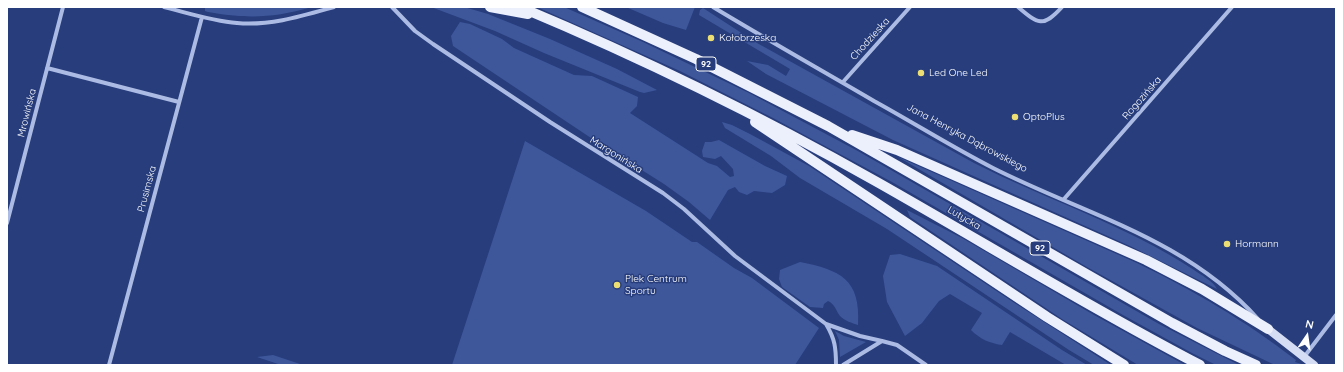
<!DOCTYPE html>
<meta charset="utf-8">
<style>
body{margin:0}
#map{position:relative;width:1343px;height:372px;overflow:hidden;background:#273d7c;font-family:Quicksand,sans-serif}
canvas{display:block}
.frame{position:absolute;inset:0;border:8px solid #fff;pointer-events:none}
.north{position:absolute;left:1287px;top:316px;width:40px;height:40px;-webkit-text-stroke:3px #273d7c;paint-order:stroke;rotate:13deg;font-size:11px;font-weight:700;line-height:16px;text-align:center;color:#fff}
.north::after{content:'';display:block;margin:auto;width:14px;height:18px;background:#fff;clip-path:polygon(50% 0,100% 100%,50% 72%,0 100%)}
</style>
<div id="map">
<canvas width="1343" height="372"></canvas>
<div class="frame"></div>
<div class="north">N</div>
</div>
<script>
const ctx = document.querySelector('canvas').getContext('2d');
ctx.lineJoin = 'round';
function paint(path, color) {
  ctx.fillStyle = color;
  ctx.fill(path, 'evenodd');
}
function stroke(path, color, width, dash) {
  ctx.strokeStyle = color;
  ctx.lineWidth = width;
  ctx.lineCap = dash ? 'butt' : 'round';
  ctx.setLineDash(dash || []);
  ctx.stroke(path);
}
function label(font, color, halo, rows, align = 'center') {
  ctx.font = font + ' Quicksand,sans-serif';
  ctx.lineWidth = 3;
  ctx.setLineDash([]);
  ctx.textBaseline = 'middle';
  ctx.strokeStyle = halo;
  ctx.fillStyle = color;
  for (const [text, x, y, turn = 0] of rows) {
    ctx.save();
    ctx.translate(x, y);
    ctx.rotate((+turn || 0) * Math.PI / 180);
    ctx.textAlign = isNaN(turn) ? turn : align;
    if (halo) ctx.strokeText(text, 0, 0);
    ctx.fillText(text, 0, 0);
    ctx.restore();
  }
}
const green = new Path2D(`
 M205 7H312C273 18 248 19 208 12L205 11Z
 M431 7H464L488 14 550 39 617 69 657 90 644 93 640 92 544 53 495 31Z
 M537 7H564L643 42 749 93 856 150 1159 324 1239 365H1216L1192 353 1123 315 892 182 773 118 680 71Z
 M626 7H695L686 30 663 23Z
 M703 8 757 43 974 163C1047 200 1126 225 1194 270 1201 275 1213 281 1217 289L1130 246 893 140 766 74 747 61 768 65 786 76 790 69 699 15 700 10Z
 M460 22 470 24 502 39 514 48 574 75 592 76 638 97 637 106 630 113 708 163 717 166 730 177 734 176 733 169 721 156 715 159 703 157 702 151 705 142H711L719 140 765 166 787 176 785 185 772 193 754 191 747 195 739 192 735 187 728 190 710 220 689 202 664 184 591 138 453 46 451 36Z
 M722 122 732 125 750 134 809 166 1013 302 1111 365H1094L1069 350 887 229 800 178 771 156 725 128Z
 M525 141 646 211 692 242H697L734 268 752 278 819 328 795 365H452Z
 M898 157 1137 263C1196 292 1244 320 1296 360L1295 362 1305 365H1275L1197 328 1087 267Z
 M907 210 962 238 1094 315 1185 365H1138L1062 319 910 217Z
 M900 254 937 266 1062 350 1087 365H1066L1010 332 1002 345C989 343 980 339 971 330L982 313 950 294 939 301 922 323 905 336 887 302 883 276 890 255Z
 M800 262C840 270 861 279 858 325 852 323 845 321 840 316 836 311 835 304 828 301L824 304 823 308 810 307 782 287 779 279 780 270Z
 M835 331 844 336 866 342 840 357 839 340Z
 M273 355 303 365H281L257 357Z`);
const street = new Path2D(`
 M164 7C188 13 212 21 237 23 270 26 302 16 334 7
 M392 7 415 31 433 44 550 122 663 193 684 209 735 256 826 324
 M713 7C766 39 821 70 874 101 914 123 952 147 993 168 1086 215 1185 238 1258 319
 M1018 7C1038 24 1043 28 1062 7
 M47 68 179 102
 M843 82 910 7
 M1064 199 1232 7
 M7 223 63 7
 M882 341 897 345 926 365
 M1304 357 1336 315
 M109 365 202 17
 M836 365C836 348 835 339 826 324L860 336 882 341 843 365`);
const secondary = new Path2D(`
 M1268 329 1314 365`);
const primary = new Path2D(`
 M490 7 528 14
 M520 7C642 58 762 117 877 182 985 243 1090 308 1200 365
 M582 7 696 59 828 126 1172 323 1225 351 1256 365
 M755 122 1047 317 1124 365
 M852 135 897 150 1146 260 1202 289 1268 329`);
const markers = [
 [711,38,4,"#ecde72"],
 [921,73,4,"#ecde72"],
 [1015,117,4,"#ecde72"],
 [1227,244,4,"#ecde72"],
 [617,285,4,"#ecde72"]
];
const shields = [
 [706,64,20],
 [1040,248,20]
];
const shieldNames = [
 ["92",706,64],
 ["92",1040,248]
];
const poiNames = [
 ["Kołobrzeska",719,38],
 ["Led One Led",929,73],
 ["OptoPlus",1023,117],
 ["Hormann",1235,244],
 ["Plek Centrum",625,279],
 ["Sportu",625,291]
];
const streetNames = [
 ["Chodzieska",870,39,-48],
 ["Rogozińska",1142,98,-49],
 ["Mrowińska",27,113,-76],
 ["Jana Henryka Dąbrowskiego",967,138,28],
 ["Margonińska",616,155,32],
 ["Prusimska",147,189,-75],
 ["Lutycka",964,218,30]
];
paint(green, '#3e579b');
stroke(street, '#acbbe4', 4);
stroke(secondary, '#d5ddf4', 8);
stroke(primary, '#eceffc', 10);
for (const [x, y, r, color] of markers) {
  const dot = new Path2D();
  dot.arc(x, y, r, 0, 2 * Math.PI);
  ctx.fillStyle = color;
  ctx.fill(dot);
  stroke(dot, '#273d7c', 1.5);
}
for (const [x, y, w] of shields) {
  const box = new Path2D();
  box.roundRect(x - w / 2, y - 7, w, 14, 3);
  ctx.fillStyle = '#273d7c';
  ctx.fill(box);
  stroke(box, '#fff', 1);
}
label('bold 9px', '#fff', null, shieldNames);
label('10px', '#fff', '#273d7c', poiNames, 'left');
label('10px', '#fff', '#273d7c', streetNames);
</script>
